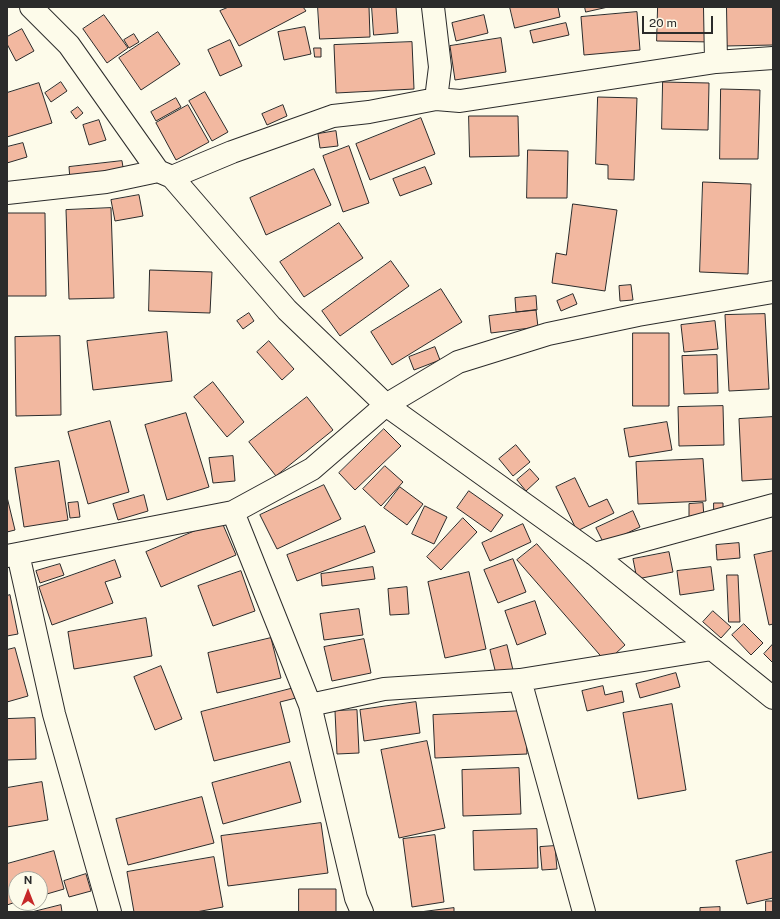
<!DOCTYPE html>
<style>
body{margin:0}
#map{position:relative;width:780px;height:919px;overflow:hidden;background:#fdfbea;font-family:"Public Sans",sans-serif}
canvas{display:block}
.frame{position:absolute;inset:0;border:8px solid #2b2b2b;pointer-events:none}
.north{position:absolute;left:8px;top:871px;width:40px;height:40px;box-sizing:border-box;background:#fdfbea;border:1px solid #a9a89e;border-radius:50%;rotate:0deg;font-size:11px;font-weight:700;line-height:16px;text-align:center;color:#2b2b2b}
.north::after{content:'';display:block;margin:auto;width:14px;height:18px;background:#c62828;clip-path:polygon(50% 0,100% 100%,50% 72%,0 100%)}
.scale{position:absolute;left:642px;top:16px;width:71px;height:18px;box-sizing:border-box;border:2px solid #2b2b2b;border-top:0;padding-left:5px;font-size:12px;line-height:14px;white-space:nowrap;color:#2b2b2b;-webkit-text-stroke:3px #fdfbea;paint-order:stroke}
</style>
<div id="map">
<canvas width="780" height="919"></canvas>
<div class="frame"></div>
<div class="north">N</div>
<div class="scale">20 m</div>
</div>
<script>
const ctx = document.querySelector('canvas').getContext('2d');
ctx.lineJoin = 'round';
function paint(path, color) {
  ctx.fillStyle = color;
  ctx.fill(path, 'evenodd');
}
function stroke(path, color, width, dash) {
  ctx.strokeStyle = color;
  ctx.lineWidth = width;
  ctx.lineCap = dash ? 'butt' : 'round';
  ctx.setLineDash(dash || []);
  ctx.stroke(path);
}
const building = new Path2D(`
 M229 7H303L306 11 239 46 220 11Z
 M318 7H369L370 37 320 39Z
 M372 7H396L398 33 374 35Z
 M510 7H558L560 17 515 28Z
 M585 7H608L586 12Z
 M658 7H714L712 42 657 41Z
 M725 7H773V45L726 46Z
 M637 12 640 50 584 55 581 17Z
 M104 15 128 48 107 63 83 29Z
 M484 15 488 33 456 41 452 23Z
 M566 23 569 35 533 43 530 31Z
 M305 27 311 54 284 60 278 32Z
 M22 29 34 51 16 61 7 44V37Z
 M158 32 180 64 141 90 119 58Z
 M134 34 139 42 129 48 124 40Z
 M501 38 506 72 455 80 450 46Z
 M230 40 242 66 220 76 208 50Z
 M412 42 414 89 336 93 334 45Z
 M314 48H321V57H315Z
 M61 82 67 91 51 102 45 93Z
 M663 82 709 83 708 130 662 129Z
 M39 83 52 123 7 137V93Z
 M721 89 760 90 758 159H720Z
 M205 92 228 132 212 141 189 101Z
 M598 97 637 98 634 180 608 179V165L596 164Z
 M176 98 181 107 156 121 151 112Z
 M188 105 209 142 176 160 156 123Z
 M283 105 287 116 267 125 262 114Z
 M78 107 83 113 76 119 71 112Z
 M469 116H518L519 156 470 157Z
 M421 118 435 154 370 180 356 144Z
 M99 120 106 140 89 145 83 125Z
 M336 131 338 146 320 148 318 134Z
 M23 143 27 157 7 163V147Z
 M349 146 369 203 343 212 323 156Z
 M528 150 568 151 567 198H527Z
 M122 161 124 173 70 180 69 167Z
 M425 167 432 184 400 196 393 179Z
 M314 169 331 205 266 235 250 198Z
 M703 182 751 184 748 274 700 272Z
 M139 195 143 216 115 221 111 200Z
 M573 204 617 210 605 291 552 283 556 253 566 255Z
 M111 208 114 298 69 299 66 210Z
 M7 213H45L46 296H7Z
 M339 223 363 258 304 297 280 262Z
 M391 261 409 286 340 336 322 311Z
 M150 270 212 272 210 313 149 311Z
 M631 285 633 300 620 301 619 286Z
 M441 289 462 322 392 365 371 332Z
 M573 294 577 304 561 311 557 301Z
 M536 296 537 310 516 312 515 298Z
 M536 310 538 327 491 333 489 316Z
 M249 313 254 321 243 329 237 321Z
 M765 314 769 389 729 391 725 315Z
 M715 321 718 349 684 352 681 325Z
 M167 332 172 381 93 390 87 341Z
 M633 333H669V406H633Z
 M60 336 61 415 16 416 15 337Z
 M269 341 294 369 282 380 257 352Z
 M435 347 440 360 414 370 409 357Z
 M717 355 718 393 684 394 682 356Z
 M213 382 244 422 227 437 194 397Z
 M307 397 333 430 276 476 249 442Z
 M723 406 724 445 679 446 678 407Z
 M186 413 209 487 167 500 145 425Z
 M773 417V479L742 481 739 419Z
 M110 421 129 492 88 504 68 432Z
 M667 422 672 450 629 457 624 429Z
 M384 429 401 446 355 490 339 473Z
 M516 445 530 462 513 476 499 459Z
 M233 456 235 481 213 483 209 458Z
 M703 459 706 501 638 504 636 462Z
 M59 461 68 520 24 527 15 468Z
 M385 466 403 482 381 506 363 489Z
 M530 469 539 479 526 491 517 480Z
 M575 478 589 507 607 499 614 513 577 531 556 487Z
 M324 485 341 519 277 549 260 515Z
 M400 487 423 504 407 525 384 508Z
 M469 491 503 515 491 532 457 508Z
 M144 495 148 511 118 520 113 504Z
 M7 497 15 530 7 532Z
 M78 502 80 517 70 518 68 503Z
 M703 503 704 518H689V504Z
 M714 503H723V517H714Z
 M425 506 447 517 434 544 412 534Z
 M633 511 640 527 604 544 596 528Z
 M463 518 477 532 441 570 427 557Z
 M221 520 236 555 161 587 146 552Z
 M523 524 531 542 490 561 482 543Z
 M365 526 375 552 297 581 287 555Z
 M739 543 740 558 717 560 716 545Z
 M537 544 625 645 606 662 517 560Z
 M773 551V624L769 625 754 555Z
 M669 552 673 572 637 579 633 559Z
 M513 559 526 592 498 603 484 570Z
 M115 560 121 577 105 582 113 603 52 625 39 587Z
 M60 564 64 575 40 583 36 571Z
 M373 567 375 579 322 586 321 574Z
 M711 567 714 590 680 595 677 571Z
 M241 571 255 611 213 626 198 586Z
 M469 572 486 649 445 658 428 582Z
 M727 575H738L740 622H729Z
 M407 587 409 614 390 615 388 589Z
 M10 595 18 634 7 636V596Z
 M535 601 546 634 517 645 505 611Z
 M359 609 363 635 324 640 320 614Z
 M713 611 731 627 721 638 703 622Z
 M146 618 152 656 74 669 68 632Z
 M744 624 763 643 751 655 732 635Z
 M271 638 281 678 217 693 208 653Z
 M364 639 371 673 332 681 324 647Z
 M773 644V663L764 654Z
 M507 645 513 670 496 674 490 650Z
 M15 648 28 696 7 702V650Z
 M161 666 182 719 155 730 134 677Z
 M676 673 680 687 640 698 636 684Z
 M603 686 605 695 622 691 624 702 587 711 582 691Z
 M294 688 296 698 280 702 290 742 214 761 201 712Z
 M416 702 420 733 364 741 360 710Z
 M672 704 686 790 638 799 623 713Z
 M357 710 359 753 337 754 335 711Z
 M525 711 527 754 435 758 433 715Z
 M35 718 36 759 7 760V719Z
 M427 741 445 828 399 838 381 750Z
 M290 762 301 802 223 824 212 783Z
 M519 768 521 814 463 816 462 770Z
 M42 782 48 820 7 827V788Z
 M202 797 214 843 128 865 116 819Z
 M321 823 328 873 228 886 221 836Z
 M537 829 538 868 474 870 473 831Z
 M435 835 444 902 412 907 403 839Z
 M555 846 557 869 542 870 540 847Z
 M54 851 64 889 40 896V879H16V902L7 905V864Z
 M773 852V898L747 904 736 861Z
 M214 857 223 907 196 912H134L127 872Z
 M86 874 91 891 69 897 64 881Z
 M299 889H336V912H299Z
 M766 901H773V912H766Z
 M61 905 62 912H32Z
 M720 907V912H700V908Z
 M454 908V912H420Z`);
const minor = new Path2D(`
 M31 7 69 45 158 171 172 177 287 310 386 405 594 554 773 698
 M433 7 440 67 436 99
 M715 7 716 62
 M172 177 232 152 333 116 369 112 436 99 460 101 716 62 773 58
 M7 193 106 182 158 171
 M233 512 310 705 356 898 362 912
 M18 554 54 714 110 912
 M594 554 773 505
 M7 556 233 512 312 469 386 405 458 362 548 334 638 315 773 292
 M520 680 584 912
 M310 705 384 689 520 680 712 649`);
paint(building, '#f2b8a0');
stroke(building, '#2b2b2b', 1);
stroke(minor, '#2b2b2b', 24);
stroke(minor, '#fdfbea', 22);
</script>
